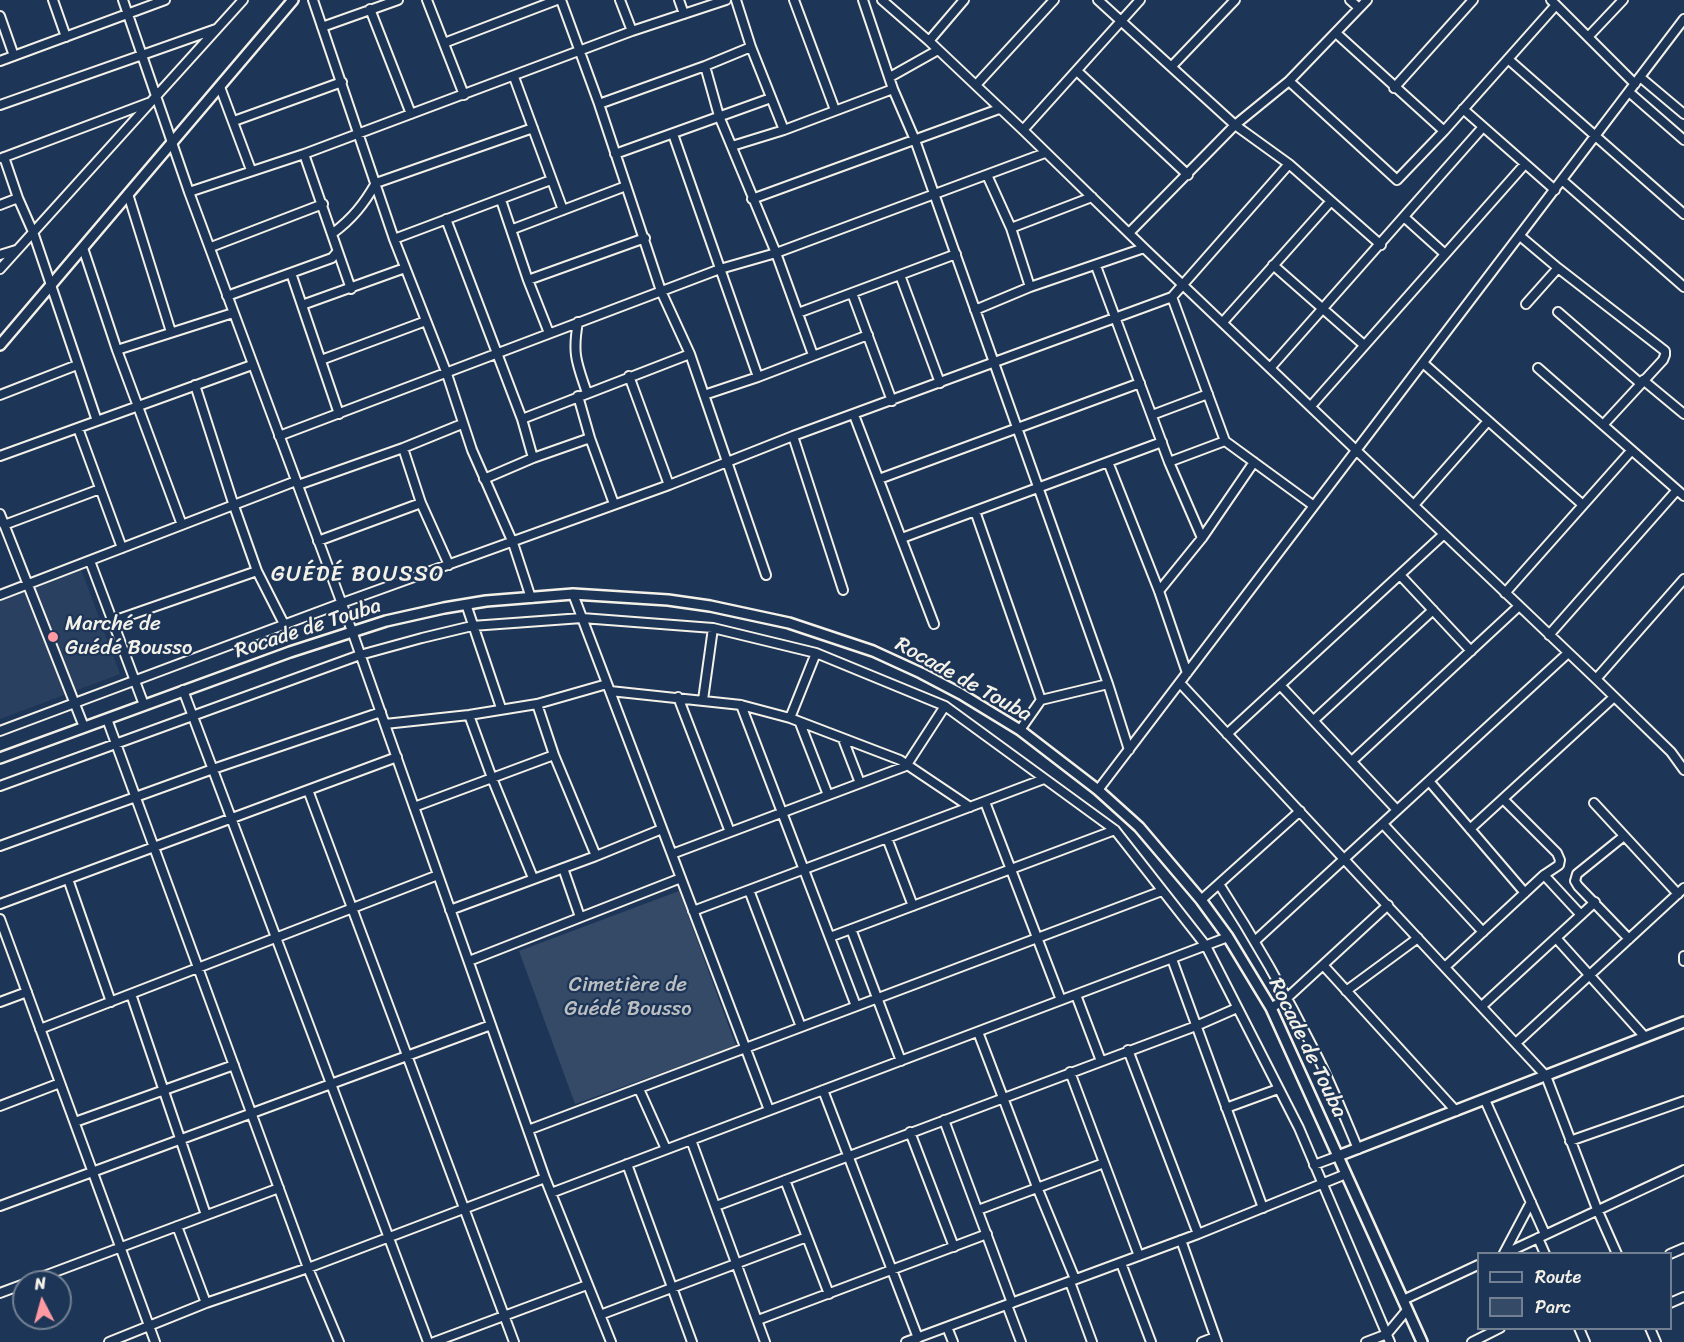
<!DOCTYPE html>
<meta charset="utf-8">
<style>
body{margin:0}
#map{position:relative;width:1684px;height:1342px;overflow:hidden;background:#1d3557;font-family:Sriracha,sans-serif}
canvas{display:block}
.legend{position:absolute;left:1477px;top:1252px;width:195px;height:78px;box-sizing:border-box;background:#1d3557;border:2px solid #738091;margin:0;padding:8px 10px;list-style:none;font-size:18px;color:#f4f1e8}
.legend li{display:flex;align-items:center;gap:12px;height:30px}
.legend b{width:30px;border:2px solid #738091}
.north{position:absolute;left:12px;top:1270px;width:60px;height:60px;box-sizing:border-box;background:#1d3557;border:2px solid #738091;border-radius:50%;rotate:354deg;font-size:16px;font-weight:700;line-height:24px;text-align:center;color:#f4f1e8}
.north::after{content:'';display:block;margin:auto;width:21px;height:27px;background:#ff9aa2;clip-path:polygon(50% 0,100% 100%,50% 72%,0 100%)}
</style>
<div id="map">
<canvas width="1684" height="1342"></canvas>
<ul class="legend">
<li><b style="height:8px;background:#1d3557"></b>Route</li>
<li><b style="height:16px;background:#354a67"></b>Parc</li>
</ul>
<div class="north">N</div>
</div>
<script>
const ctx = document.querySelector('canvas').getContext('2d');
ctx.lineJoin = 'round';
function paint(path, color) {
  ctx.fillStyle = color;
  ctx.fill(path, 'evenodd');
}
function stroke(path, color, width, dash) {
  ctx.strokeStyle = color;
  ctx.lineWidth = width;
  ctx.lineCap = dash ? 'butt' : 'round';
  ctx.setLineDash(dash || []);
  ctx.stroke(path);
}
function label(font, color, halo, rows, align = 'center') {
  ctx.font = font + ' Sriracha,sans-serif';
  ctx.lineWidth = 4.5;
  ctx.setLineDash([]);
  ctx.textBaseline = 'middle';
  ctx.strokeStyle = halo;
  ctx.fillStyle = color;
  for (const [text, x, y, turn = 0] of rows) {
    ctx.save();
    ctx.translate(x, y);
    ctx.rotate((+turn || 0) * Math.PI / 180);
    ctx.textAlign = isNaN(turn) ? turn : align;
    if (halo) ctx.strokeText(text, 0, 0);
    ctx.fillText(text, 0, 0);
    ctx.restore();
  }
}
const built = new Path2D(`
 M81 569 120 674 0 719V599Z`);
const green = new Path2D(`
 M679 891 736 1046 575 1104 519 951Z`);
const minor = new Path2D(`
 M53 0 66 37
 M123 0 189 192 352 631 545 1178 611 1342
 M313 0 394 239 447 374 472 450 513 543 531 598
 M427 0 464 95
 M561 0 599 104 661 291 690 354 766 575
 M620 0 632 31
 M679 0 684 14
 M736 0 751 47 784 130
 M794 0 835 110
 M863 0 893 89 915 140 1108 684 1129 750
 M882 0 929 41 1023 130 1144 248 1596 679 1671 752 1684 770
 M1098 0 1235 125 1289 164 1381 245
 M1350 0 1359 8
 M1551 0 1635 84
 M370 9 411 114
 M0 16 14 56
 M322 27 398 0
 M1336 33 1444 131
 M1588 37 1623 0
 M929 41 964 0
 M444 43 557 0
 M1508 59 1684 214
 M0 61 165 0
 M705 66 719 116 776 253 813 355
 M1172 66 1235 0
 M1077 71 1188 175
 M514 77 563 210 626 186
 M890 77 938 50
 M1640 77 1684 114
 M1289 81 1397 180 1444 131 1556 5
 M976 85 1054 0
 M220 87 251 170
 M1394 88 1473 0
 M1629 92 1684 140
 M599 104 705 66 751 47
 M0 105 216 29
 M1463 109 1555 190
 M234 121 342 82
 M1023 130 1140 0
 M673 134 758 377
 M732 146 784 130 893 89
 M304 154 351 289
 M615 154 771 98
 M4 157 18 198 33 232 97 421
 M2 158 148 103
 M987 175 1011 228 1030 287
 M1562 180 1684 287
 M189 192 304 154 632 31 726 0
 M128 194 171 332
 M752 199 999 109
 M501 200 528 280 549 333
 M0 205 18 198
 M1404 217 1445 254
 M446 219 522 419 533 458
 M1011 228 1092 197
 M513 229 563 210
 M333 233C352 219 364 204 376 183L533 128
 M1129 233 1235 125 1289 81 1367 0
 M1520 236 1558 268 1665 351V355L1663 360 1603 425
 M394 239 551 180
 M211 247 323 204
 M83 248 117 350 182 525
 M0 255 16 250
 M1273 265 1364 345
 M1096 266 1169 462 1202 538
 M0 269 243 0
 M291 273 339 414
 M900 275 940 383
 M528 280 645 238
 M852 293 892 401
 M227 296 332 258 337 252
 M1172 297 1225 441 1314 506
 M1526 304 1558 268
 M302 305 405 268
 M975 310 1030 287 1144 248
 M1558 312 1640 383
 M798 313 956 254
 M578 322C572 355 577 363 587 393
 M1223 322 1331 201
 M117 350 233 313
 M321 360 426 321
 M1423 363 1583 505
 M1271 367 1483 127
 M1538 368 1684 496
 M629 376 669 485
 M1643 380 1684 414
 M195 385 234 506 257 571 285 626
 M0 395 77 365
 M704 395 758 377 868 335
 M578 396 590 438 614 504
 M1311 406 1525 164
 M854 415 934 624
 M1152 415 1208 394
 M522 419 690 354
 M78 428 122 548
 M279 436 720 269 776 253 1045 153
 M793 436 843 590
 M403 448 421 503 449 565
 M0 456 252 365
 M1108 462 1159 591 1187 673
 M1169 462 1225 441
 M484 479 533 458 590 438
 M879 479 1140 383
 M298 485 403 448 462 424
 M1414 505 1488 421
 M975 511 1041 700
 M0 514 84 727
 M4 525 100 489
 M902 538 1162 442
 M318 541 421 503
 M90 561 144 705
 M1400 575 1471 651
 M1159 591 1202 538 1254 462
 M1505 593 1631 451
 M573 594 769 1110
 M0 595 296 481
 M466 604 501 708
 M113 621 257 571
 M1549 635 1677 490
 M1596 679 1684 579
 M1180 683 1546 1076 1597 1209 1617 1254
 M1280 685 1397 810
 M183 690 428 1342
 M610 691 741 705 790 718 900 760 970 807
 M678 697 730 832
 M703 700 713 628
 M537 704 554 755 596 856
 M741 705 856 1006
 M469 715 492 778 533 878
 M790 718 816 653
 M107 719 308 1268 339 1342
 M1314 720 1433 610
 M800 723 828 795
 M385 724 469 715 537 704 607 684
 M1020 730 1041 700 1108 684
 M0 731 342 603 669 485 793 436 1172 297 1289 164
 M1227 734 1444 534
 M843 739 860 783
 M1352 761 1519 606
 M1429 781 1525 893
 M0 786 360 655 422 638 472 626 582 618 713 628 816 653 945 706 1115 830 1206 946 1299 1128 1390 1342
 M308 790 514 1342
 M1098 790 1684 19
 M985 802 1061 1000
 M1594 803 1678 894
 M414 807 554 755
 M1383 824 1483 932
 M1470 829 1614 697
 M1624 836 1577 874 1575 881 1578 886 1629 939
 M887 838 913 906
 M0 846 213 769 381 712
 M672 854 906 766 945 706
 M563 868 580 917
 M1544 875 1581 915
 M68 879 111 1002
 M1219 884C1254 938 1286 994 1315 1052 1331 1083 1344 1116 1358 1149
 M749 890 801 1027
 M1201 900 1300 811
 M0 904 397 757
 M450 910 596 856 662 829
 M693 911 1044 779
 M0 919 155 1342
 M851 929 901 1061
 M830 937 1115 830
 M1556 938 1645 1037
 M1256 940 1568 653
 M1684 956V961
 M1172 959 1263 1208
 M469 961 681 878
 M1323 965 1456 1111
 M1445 967 1544 875 1559 865 1560 860 1557 853 1503 799
 M1346 991 1418 938
 M131 994 206 1215
 M1076 995 1101 1061
 M0 1002 27 992
 M1482 1006 1595 902
 M1271 1008 1287 998 1388 905
 M40 1029 438 875
 M978 1032 1037 1187 1075 1279
 M1516 1043 1684 888
 M1128 1050 1198 1234
 M1070 1072 1139 1256
 M639 1089 666 1149
 M823 1090 918 1338
 M1485 1100 1545 1234
 M0 1106 60 1083
 M1226 1108 1278 1089
 M944 1120 1012 1303
 M75 1122 234 1065
 M528 1130 1162 891
 M910 1132 954 1247
 M691 1140 765 1342
 M1570 1141 1684 1101
 M627 1164 692 1342
 M1314 1165 1338 1156
 M785 1180 829 1294
 M551 1193 1228 937
 M0 1206 491 1025
 M716 1206 1196 1026 1237 1008
 M978 1210 1104 1163
 M177 1226 206 1303
 M1538 1238 1545 1254
 M1181 1240 1217 1342
 M1504 1253 1531 1202
 M1504 1254 1684 1170
 M1670 1254 1684 1248
 M1121 1263 1151 1342
 M28 1282 279 1188
 M1070 1282 1092 1342
 M0 1293 24 1284
 M1403 1300 1478 1265
 M1670 1303 1684 1297
 M1007 1305 1021 1342
 M600 1315 807 1237
 M758 1320 987 1234
 M947 1327 953 1342
 M1579 1328 1585 1342
 M1650 1328 1656 1342
 M109 1342 206 1303 308 1268 545 1178
 M434 1342 587 1285
 M906 1342 1198 1234 1346 1174
 M1202 1342 1215 1337
 M1366 1342 1387 1334 1407 1310
 M1472 1342 1500 1328`);
const major = new Path2D(`
 M0 345 293 0
 M0 758 290 652 386 621 444 608 486 601 573 594 668 600 710 606 789 623 873 651 921 673 961 694 1020 730 1098 790 1139 827 1201 900 1228 937 1271 1008 1422 1342
 M1338 1156 1684 1022`);
const markers = [
 [53,637,6,"#ff9aa2"]
];
const poiNames = [
 ["Marché de",65,625],
 ["Guédé Bousso",65,649]
];
const streetNames = [
 ["Rocade de Touba",308,629,-18],
 ["Rocade de Touba",963,680,29],
 ["Rocade de Touba",1307,1048,64]
];
const parkNames = [
 ["Cimetière de",628,986],
 ["Guédé Bousso",628,1010]
];
const neighbourhoodNames = [
 ["GUÉDÉ BOUSSO",358,575]
];
paint(built, '#2a4060');
paint(green, '#354a67');
stroke(minor, '#f4f1e8', 12);
stroke(major, '#f4f1e8', 14);
stroke(minor, '#1d3557', 8);
stroke(major, '#1d3557', 9);
for (const [x, y, r, color] of markers) {
  const dot = new Path2D();
  dot.arc(x, y, r, 0, 2 * Math.PI);
  ctx.fillStyle = color;
  ctx.fill(dot);
  stroke(dot, '#1d3557', 2);
}
label('21px', '#f4f1e8', '#1d3557', poiNames, 'left');
label('21px', '#f4f1e8', '#1d3557', streetNames);
label('21px', '#bbbfc1', '#1d3557', parkNames);
ctx.letterSpacing = '1.5px';
label('22px', '#f4f1e8', '#1d3557', neighbourhoodNames);
ctx.letterSpacing = '0px';
</script>
